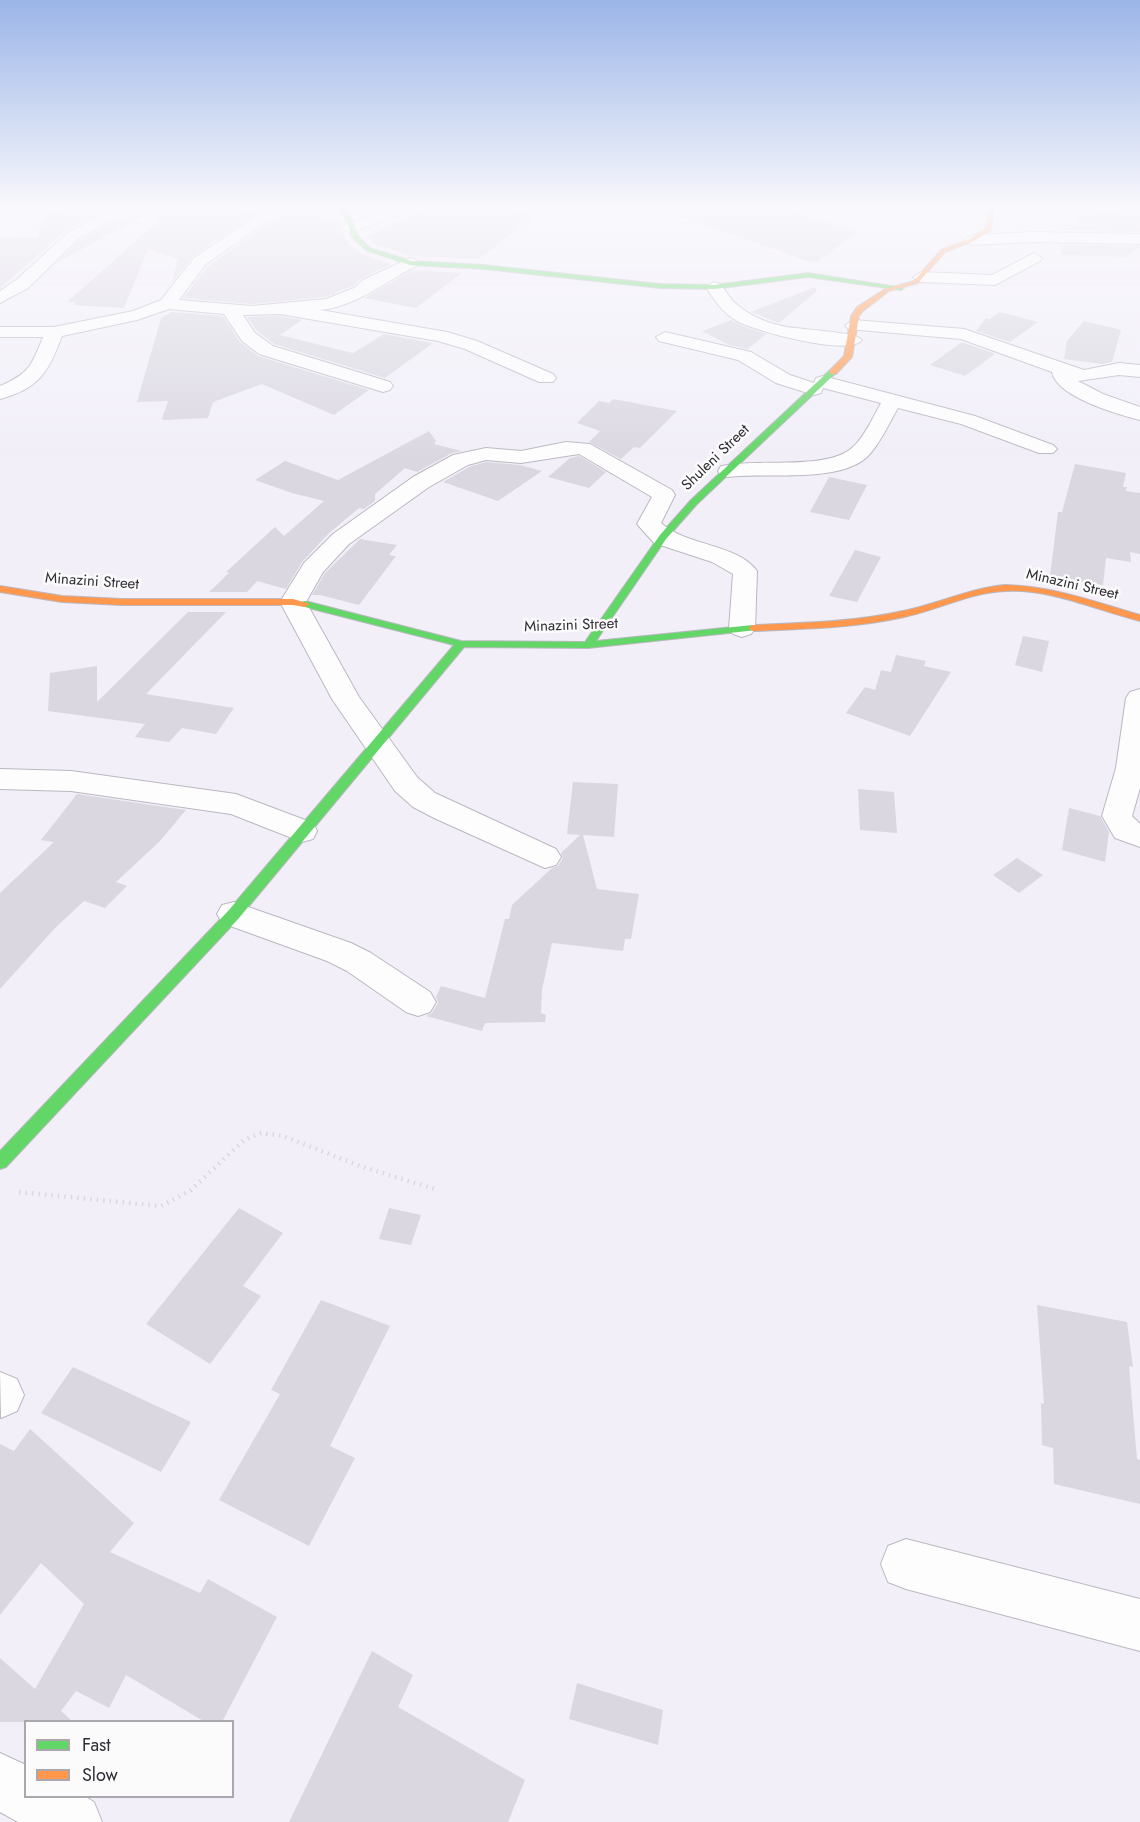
<!DOCTYPE html>
<style>
body{margin:0}
#map{position:relative;width:1140px;height:1822px;overflow:hidden;background:#f2eff9;font-family:Jost,sans-serif}
canvas{display:block}
.legend{position:absolute;left:24px;top:1720px;width:210px;height:78px;box-sizing:border-box;background:#fbfbfb;border:2px solid #aaa8ac;margin:0;padding:8px 10px;list-style:none;font-size:18px;color:#302c35}
.legend li{display:flex;align-items:center;gap:12px;height:30px}
.legend b{width:30px;border:2px solid #aaa8ac}
</style>
<div id="map">
<canvas width="1140" height="1822"></canvas>
<ul class="legend">
<li><b style="height:8px;background:#63d668"></b>Fast</li>
<li><b style="height:8px;background:#ff974d"></b>Slow</li>
</ul>
</div>
<script>
const ctx = document.querySelector('canvas').getContext('2d');
ctx.lineJoin = 'round';
function paint(path, color) {
  ctx.fillStyle = color;
  ctx.fill(path, 'evenodd');
}
function stroke(path, color, width, dash) {
  ctx.strokeStyle = color;
  ctx.lineWidth = width;
  ctx.lineCap = dash ? 'butt' : 'round';
  ctx.setLineDash(dash || []);
  ctx.stroke(path);
}
function label(font, color, halo, rows, align = 'center') {
  ctx.font = font + ' Jost,sans-serif';
  ctx.lineWidth = 5;
  ctx.setLineDash([]);
  ctx.textBaseline = 'middle';
  ctx.strokeStyle = halo;
  ctx.fillStyle = color;
  for (const [text, x, y, turn = 0] of rows) {
    ctx.save();
    ctx.translate(x, y);
    ctx.rotate((+turn || 0) * Math.PI / 180);
    ctx.textAlign = isNaN(turn) ? turn : align;
    if (halo) ctx.strokeText(text, 0, 0);
    ctx.fillText(text, 0, 0);
    ctx.restore();
  }
}
const building = new Path2D(`
 M149 206H240L234 214 262 211 193 256 172 283 178 259 148 249 124 308 73 305 76 302H67L159 220 152 211 56 263 82 238Z
 M321 206 324 218 338 217 340 228 349 246 351 245 361 254 391 264 362 278 353 286 325 297 252 304 183 298 208 266 292 207Z
 M423 206H480L538 214 479 259 412 256 375 244 367 236 418 211Z
 M663 206H779L858 233 814 263 662 210Z
 M1069 206H1093L1095 212 1140 214V232L1066 230 1067 227H1075L1080 222Z
 M99 207H117L69 228 0 288V238L38 237 45 212Z
 M1063 245 1140 246 1126 257 1060 255Z
 M413 270 462 273 416 308 364 298Z
 M815 287 817 291 779 323 751 312Z
 M172 312 223 316 240 342 258 356 369 390 334 415 262 384 213 402 208 418 165 420 162 419 168 401 137 402 161 318Z
 M1000 312 1038 322 1010 342 976 331 986 318 990 319Z
 M280 316 302 320 280 335 353 353 384 334 433 343 385 378 274 344 257 331 247 317Z
 M731 320 746 327 766 334 748 349 729 345 702 331Z
 M1084 321 1121 330 1112 362 1102 364 1064 359 1067 341Z
 M962 342 995 354 965 376 930 365Z
 M613 399 677 411 640 448 634 447 621 459 589 442 600 431 577 423 599 401 609 403Z
 M429 431 436 441 434 444 462 451 452 453 417 472 405 468 375 494V501L364 509 359 508 328 534 302 562 286 589 257 581 247 592H209L229 573 226 572 275 527 284 536 324 501 292 493 255 480 285 461 338 480Z
 M579 456 606 472 589 488 548 477 570 458Z
 M486 462 520 465 542 471 498 501 443 482 469 467Z
 M1075 464 1126 473 1123 487H1127L1126 491 1140 493V554L1130 552 1131 562 1106 558 1103 585 1050 576 1058 512H1062Z
 M829 477 867 485 849 520 810 512Z
 M360 539 397 545 389 555 396 556 359 605 320 595H312L325 573Z
 M855 550 881 557 857 602 829 596Z
 M188 612H226L146 694 234 708 216 734 182 728 169 742 135 737 145 724 48 711 50 673 97 666V702Z
 M1023 636 1049 641 1042 672 1015 665Z
 M896 655 926 661 924 666 951 672 910 736 846 713 865 687 875 690 881 670 891 672Z
 M573 782 618 784 614 837 583 835 597 889 639 894 631 939H625L623 951 552 943 542 990 541 1013 546 1015 545 1022 485 1023 482 1031 426 1016 432 1013 438 1003 436 997 441 986 485 998 505 919H509L512 905 552 868 558 866 563 858 561 853 580 835 567 834Z
 M858 789 894 792 897 833 860 830Z
 M77 794 186 810 160 841 116 882 127 886 105 908 84 901 55 928 0 989V893L54 842 41 840Z
 M1069 808 1100 816 1109 832 1105 862 1062 850Z
 M1017 858 1043 875 1019 893 993 875Z
 M239 1208 283 1233 243 1286 261 1296 210 1364 146 1324Z
 M389 1208 421 1215 411 1245 379 1239Z
 M321 1300 390 1326 330 1446 355 1458 309 1546 219 1500 280 1394 271 1390Z
 M1037 1305 1127 1322 1133 1367 1129 1366 1137 1459 1140 1460V1504L1054 1484 1053 1448 1042 1445 1041 1403 1044 1404Z
 M73 1367 191 1422 161 1472 41 1413Z
 M30 1429 134 1523 110 1552 200 1593 208 1579 277 1617 222 1722H205L126 1675 109 1708 76 1691 61 1711 73 1722H0V1658L35 1689 84 1604 41 1563 0 1615V1444L14 1451Z
 M372 1651 413 1675 398 1707 525 1780 508 1822H289Z
 M577 1683 663 1710 658 1745 569 1719Z`);
const path = new Path2D(`
 M19 1192 161 1206 191 1190 244 1140 261 1133 283 1136 360 1166 438 1190`);
const street = new Path2D(`
 M44 206 37 210 0 215V207Z
 M125 206H144L81 236 28 288 0 303V291L16 280 71 230Z
 M273 206H290L206 264 179 300 252 306 326 299 354 288 363 280 410 258 416 260 418 263 416 266C385 282 355 307 320 310L447 332 477 341 553 374 556 378 553 382H539L465 349 438 341 280 314 243 315 255 333 273 346 390 382 393 386 390 390 383 392 259 354 242 341 224 314 169 309 137 320 62 336C49 371 39 389 0 399V386C29 374 32 365 43 337H0V327H54L133 311 161 300 194 258Z
 M398 206H419L417 209 355 231 350 233 342 228 345 225Z
 M1051 206H1066L1078 222 1075 225H1065Z
 M1033 232 1140 234V244L1033 242 972 245 964 240 972 235Z
 M1034 253 1042 258 1040 261 995 285 921 282 913 277 921 272 992 275Z
 M714 282C724 284 726 294 733 301 746 314 764 322 782 326 797 330 856 331 862 340 850 357 754 331 737 321 723 313 714 300 706 287Z
 M854 320 964 329 1084 370 1119 363 1140 365V377L1119 375 1078 381 1103 394 1140 407V420C1117 414 1057 397 1052 372L961 339 848 329 845 325Z
 M665 332 751 352 790 375 814 383 816 378 823 376 975 416 1053 445 1057 449 1053 453H1039L961 424 898 408C889 423 881 442 869 455 842 484 766 472 729 477L721 476 718 471 721 466 729 465C762 459 829 470 853 447 865 436 873 417 881 403L823 388 821 393 814 395 776 383 738 360 659 341 656 337Z
 M566 442 590 444 672 490 675 495 661 523C686 546 738 544 757 571L755 629 751 634 742 637 733 634 729 629 733 574 712 562 654 543 637 524 652 497 579 454 521 463 486 460 468 465 429 487 349 544 323 572 306 602 359 697 417 777 435 793 556 849 561 857 556 865 545 868 434 818 413 807 395 791 332 699 280 602 304 563 333 534 413 477 453 455 486 448 521 451Z
 M1140 689V788L1132 816 1140 824V847L1115 838 1102 816 1116 768 1126 698 1130 692Z
 M0 769 71 771 236 794 313 823 317 831 313 839 302 842 231 814 71 791 0 789Z
 M234 902 351 943 371 953 430 992 436 1002 430 1012 418 1016 406 1012 347 971 327 961 222 923 217 914 222 905Z
 M0 1372 17 1379 24 1395 17 1411 1 1418Z
 M906 1539 1140 1599V1651L906 1589 888 1582 881 1564 888 1546Z
 M0 1753 26 1765V1796H84L94 1802 102 1822H18L0 1812Z`);
const fast = new Path2D(`
 M328 206H336L349 212 358 236 370 248 411 261 484 265 660 284 714 285 808 273 904 288 901 290 808 277 714 289 660 288 484 269 410 265 366 250 352 237 344 214Z
 M830 370 837 372 697 504 666 539 596 641 753 625 757 626V630L588 648 464 647 239 918 6 1167 0 1169V1151L229 910 454 645 301 606V602L305 601 461 641 585 642 660 535 691 500Z`);
const slow = new Path2D(`
 M989 206H995L991 230 974 241 945 252 918 283 889 291 863 311 859 316 852 357 836 374H830V370L844 356 851 316 857 307 885 289 914 281 941 250 970 239 986 228Z
 M1005 585C1052 586 1096 602 1140 615V621C1096 610 1052 589 1006 591 971 592 938 610 904 617 855 628 803 629 753 631L748 628 753 625C803 623 854 622 903 611 938 604 970 588 1005 585Z
 M0 586 62 596 122 599H293L310 604 305 607 293 605H122L62 602 0 592Z`);
const farStreetnames = [
 ["Shuleni Street",716,458,-44],
 ["Minazini Street",92,582,4],
 ["Minazini Street",1072,585,13],
 ["Minazini Street",571,626,-2]
];
paint(building, '#dad7e1');
stroke(street, '#bab8c0', 2);
stroke(fast, '#bab8c0', 2);
stroke(slow, '#bab8c0', 2);
stroke(path, '#dadadc', 4.5, [1.5, 5]);
paint(street, '#fdfdfe');
paint(fast, '#63d668');
paint(slow, '#ff974d');
const sky = ctx.createLinearGradient(0, 0, 0, 461);
sky.addColorStop(0, '#9bb5e8');
sky.addColorStop(0.45, '#f9f8fc');
sky.addColorStop(1, '#f9f8fc00');
ctx.fillStyle = sky;
ctx.fillRect(0, 0, 1140, 461);
label('15px', '#302c35', '#fbfbfb', farStreetnames);
</script>
